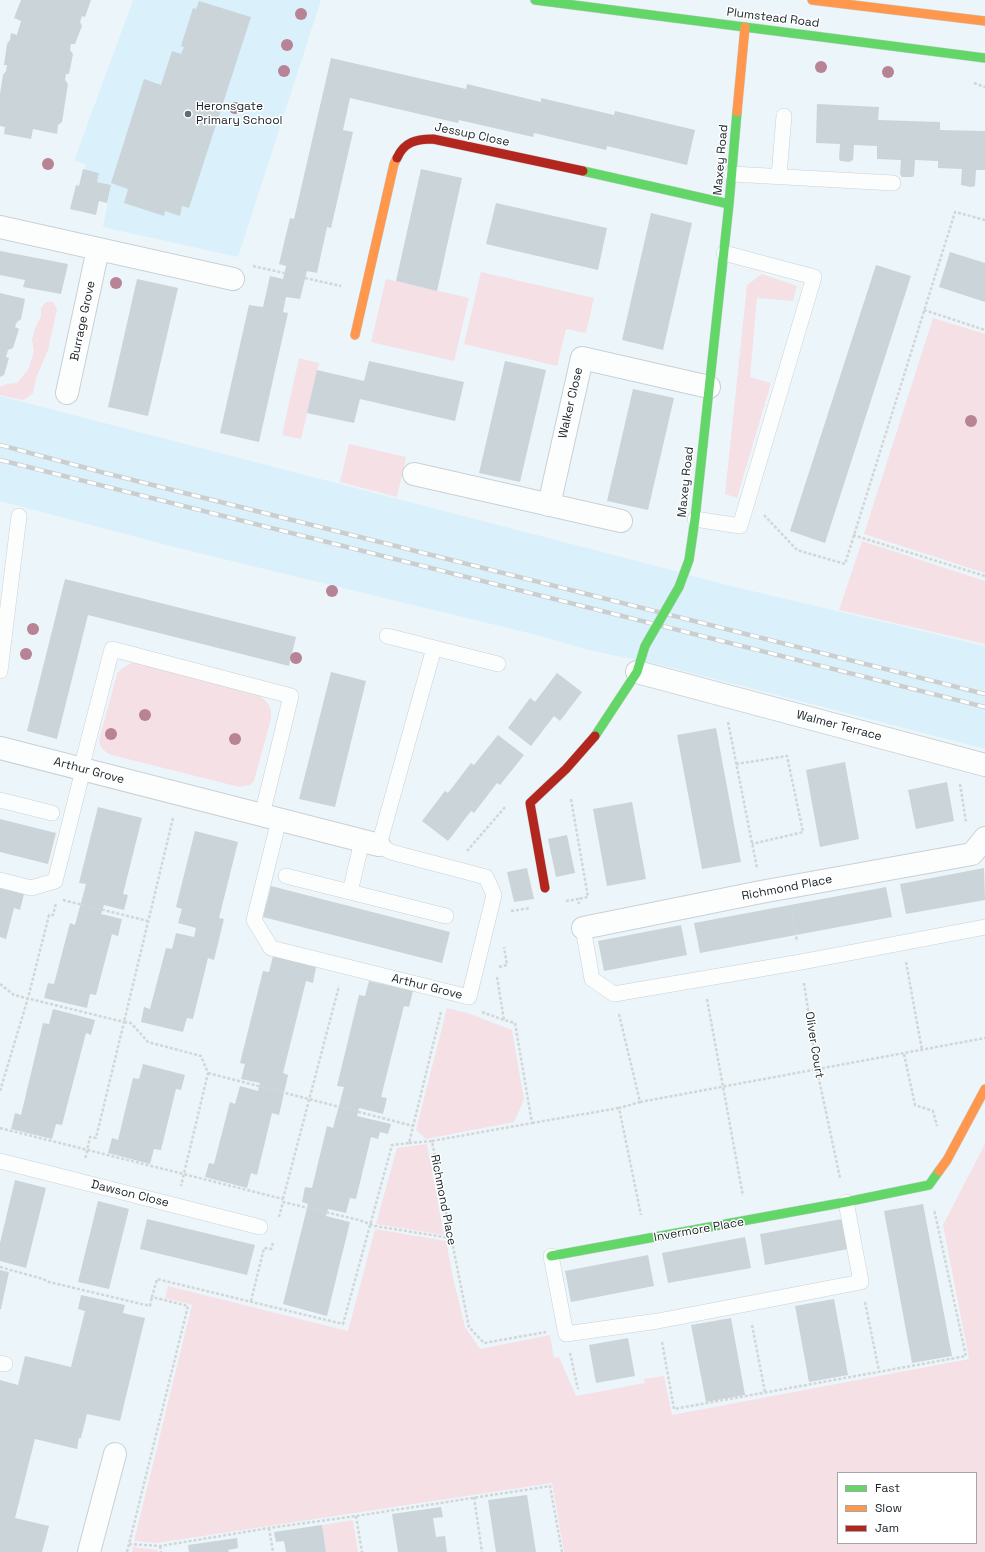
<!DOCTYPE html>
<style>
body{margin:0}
#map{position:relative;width:985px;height:1552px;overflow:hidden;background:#ecf5f9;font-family:"Space Grotesk",sans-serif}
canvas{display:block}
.legend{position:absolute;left:837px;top:1472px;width:140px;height:72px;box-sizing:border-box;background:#fff;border:1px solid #a3a7a9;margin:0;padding:5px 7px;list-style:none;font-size:12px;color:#192227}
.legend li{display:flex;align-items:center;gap:8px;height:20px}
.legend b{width:20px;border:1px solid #a3a7a9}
</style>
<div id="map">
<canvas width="985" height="1552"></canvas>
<ul class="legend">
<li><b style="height:5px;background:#63d668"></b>Fast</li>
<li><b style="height:5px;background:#ff974d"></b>Slow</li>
<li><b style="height:5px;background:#b3261e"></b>Jam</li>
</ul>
</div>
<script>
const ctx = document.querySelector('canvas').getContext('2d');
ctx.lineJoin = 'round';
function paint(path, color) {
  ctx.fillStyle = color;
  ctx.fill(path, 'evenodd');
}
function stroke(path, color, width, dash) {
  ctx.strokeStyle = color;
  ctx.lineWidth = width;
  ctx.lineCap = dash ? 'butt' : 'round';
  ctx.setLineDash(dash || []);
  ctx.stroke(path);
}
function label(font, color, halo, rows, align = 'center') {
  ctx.font = font + ' "Space Grotesk",sans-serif';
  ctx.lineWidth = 3;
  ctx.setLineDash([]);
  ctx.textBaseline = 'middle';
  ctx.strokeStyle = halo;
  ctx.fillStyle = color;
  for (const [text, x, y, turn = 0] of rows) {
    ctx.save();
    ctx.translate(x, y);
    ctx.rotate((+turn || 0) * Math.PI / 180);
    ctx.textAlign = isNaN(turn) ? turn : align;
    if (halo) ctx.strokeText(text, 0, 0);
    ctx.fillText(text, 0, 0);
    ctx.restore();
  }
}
const built = new Path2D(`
 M133 0H321L238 257 103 227 111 185 97 182 99 173 85 170 86 164 74 161Z
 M0 396 664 568 714 582 985 646V749L665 666 589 650 537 635 182 549 0 501Z`);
const green = new Path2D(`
 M481 272 594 298 586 333 566 329 557 366 464 344Z
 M762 274 797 286 793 301 757 298 750 377 771 383 737 498 725 494 747 285Z
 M386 279 469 298 454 361 371 342Z
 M46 302H53L57 309 48 350 36 378 33 393 27 398 22 400 0 395V387L6 384 17 383 28 370 34 351 32 340 36 326 41 317V308Z
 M933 318 985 334V573L864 534Z
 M299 358 319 363 301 439 282 435Z
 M349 444 406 457 397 497 340 482Z
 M862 541 985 581V644L839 610Z
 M136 662 258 695C268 701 272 707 271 719L254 781 250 785 239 787 111 755C103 751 101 748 99 740L117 674C122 667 128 664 136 662Z
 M447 1008 470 1014 512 1030 524 1100 514 1122 426 1139 416 1130Z
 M427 1144 444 1235 376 1224 397 1148Z
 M985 1144V1552H564L552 1483 157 1543 134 1541 192 1305 165 1298 168 1286 348 1331 375 1229 446 1241 454 1282 465 1327 480 1349 550 1335 554 1358 559 1357 576 1396 645 1383 644 1379 664 1376 672 1415 969 1359 943 1225ZM838 1473H976V1543H838Z
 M353 1520 358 1552H326L322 1525Z
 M133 1547 158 1550V1552H132Z`);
const building = new Path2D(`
 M21 0H91L85 17 82 16 80 22 82 26 75 44H71L70 50 73 54 69 74H66L65 80 68 84 62 122 58 125 57 134 33 129 31 139 4 134 5 127 0 126V94L3 75 6 71 7 65H4L7 44 10 40 11 33 17 35 21 21 14 18Z
 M199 1 251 17 189 208 182 206 180 216 165 211 164 216 124 203 128 189 111 183 144 79 161 85 172 51 181 54 184 47 181 46 193 8 196 9Z
 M331 58 466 89 467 84 541 102V98L614 115 615 111 695 130 687 165 607 146 606 150 534 133 533 137 459 120 458 123 350 98 343 130 353 132 331 228 327 227 317 273 307 271 300 299 286 297 283 312 288 313 259 442 220 433 249 305 263 307 270 276 283 279 286 266 279 264 290 218 294 219Z
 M817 104 879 107 878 120 940 122V130L985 131V170H976L975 186 971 187 961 185 962 169 938 168V161L915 160 914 176 912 177H902L900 174 901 160 877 159V146L854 145 853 160 849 162 841 161 839 159 840 144 816 143Z
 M83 169 99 173 97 182 111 185 107 203 99 201 96 215 70 209 76 185 79 186Z
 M421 169 462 178 437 291 396 281Z
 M496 203 607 228 598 270 486 244Z
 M651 213 692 223 663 350 622 340Z
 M0 251 68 264 61 294 23 287 25 280 0 275Z
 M950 252 985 263V302L939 287Z
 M876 265 911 276 825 543 790 531Z
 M137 279 178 288 148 416 108 407Z
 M0 293 25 299 21 319 17 322 15 327 19 329 13 348 8 350 6 357 9 358 4 375 0 377Z
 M369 361 464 382 455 421 360 399 354 423 307 413 317 370 364 381Z
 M505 361 546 370 520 482 479 473Z
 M633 389 674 398 648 510 607 501Z
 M65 579 296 637 289 666 88 615 57 739 27 731Z
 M331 672 366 681 335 807 299 799Z
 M557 673 582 692 560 721 554 716 531 746 508 728 530 698 535 702Z
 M716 728 741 862 702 869 677 735Z
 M498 735 524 755 500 785 497 783 474 813 471 811 448 841 422 821 445 791 448 793 471 763 474 765Z
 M845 762 859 839 820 847 806 770Z
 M947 782 954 821 916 829 908 790Z
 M632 802 646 879 607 886 593 809Z
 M98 807 142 818 123 894 128 895 124 910 104 905 101 914 122 919 118 936 112 934 96 995 90 994 87 1008 44 998 48 983 54 984 70 923 75 925 86 884 79 883Z
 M0 819 56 833 48 864 0 852Z
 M195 831 238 842 219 918 224 919 214 960 208 958 193 1019 187 1018 183 1032 141 1022 144 1007 150 1009 166 948 172 949 176 933 194 937 196 928 178 923 182 909 176 907Z
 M567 835 575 873 556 877 548 839Z
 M527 868 534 899 514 902 507 872Z
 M984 868 985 900 906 914 900 884Z
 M271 886 450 932 442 963 263 917Z
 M886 887 892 917 700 953 694 923Z
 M0 888 24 894 20 910 14 908 6 939 0 937Z
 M681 925 687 955 604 971 598 941Z
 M273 956 316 967 313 983 306 981 283 1073 288 1075 279 1115 272 1113 257 1175 251 1173 247 1188 205 1177 209 1163 214 1164 230 1102 235 1104 240 1086 258 1091 260 1083 241 1079 245 1064 240 1063 263 971 269 972Z
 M369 981 413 991 409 1007 404 1006 381 1097 387 1098 383 1114 359 1108 357 1116 391 1124 388 1134 380 1132 378 1139 371 1137 356 1199 350 1198 346 1213 328 1209 326 1216 350 1222 327 1316 283 1304 308 1204 302 1202 305 1187 312 1188 327 1126 333 1128 344 1087 337 1086 359 995 365 996Z
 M53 1009 95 1020 91 1035 86 1033 62 1125 56 1124 52 1139 11 1129 15 1113 21 1115 43 1023 49 1024Z
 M143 1064 185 1075 181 1090 176 1089 161 1150 154 1149 150 1164 108 1153 112 1138 118 1140 133 1078 139 1079Z
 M15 1180 46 1188 26 1268 0 1261V1243Z
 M98 1201 129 1209 109 1289 78 1282Z
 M923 1204 952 1356 912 1363 884 1211Z
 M147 1219 255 1245 247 1275 140 1249Z
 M842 1219 848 1249 765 1265 760 1234Z
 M745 1237 751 1268 668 1283 662 1253Z
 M648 1255 654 1286 571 1302 565 1271Z
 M0 1270 9 1272 1 1309H0Z
 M81 1295 125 1305 123 1313 145 1318 120 1421 87 1414 81 1438H79L77 1449 35 1439 15 1518 49 1526 42 1552H0V1380L18 1385 25 1356 71 1367 85 1311 78 1309Z
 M834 1299 848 1375 809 1382 795 1306Z
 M731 1318 745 1395 706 1402 691 1325Z
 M628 1338 635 1376 596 1383 589 1345Z
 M527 1495 536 1552H496L488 1500Z
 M441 1507 443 1517 433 1518 436 1537 445 1536 447 1552H398L392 1514Z
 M322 1525 326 1552H286L284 1541 276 1542 274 1532Z
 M237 1538 238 1548 228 1550 229 1552H189L188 1545Z`);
const path = new Path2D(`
 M974 83 985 87
 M253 266 284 273
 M305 278 341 286
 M924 310 985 330
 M764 515 797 550 845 564 955 212 985 220
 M853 535 985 576
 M728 722 757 868
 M736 764 787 756 803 832 752 844
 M960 784 966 822
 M571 799 588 897 578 899
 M173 818 124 1022 131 1023 148 1042 201 1056 208 1073 181 1186
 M467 851 506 806
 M63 900 148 921
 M566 901 578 899 579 904
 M511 911 530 908
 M792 912 797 942
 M906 962 922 1050
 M499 967 507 965 504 947
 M497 977 504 1020 515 1023 532 1123 432 1141 469 1327 484 1343 546 1332
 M804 983 817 1070 840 1178
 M0 984 14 995 124 1022 96 1138 90 1137 85 1160
 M707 999 743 1196
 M482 1012 504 1020
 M619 1014 640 1102 619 1108 641 1215
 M904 1054 915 1105 933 1111 937 1126
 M208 1073 413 1126
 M0 1091 28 998 49 915H53L56 903
 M640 1102 985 1038
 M532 1123 619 1108
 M0 1128 283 1199
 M409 1143 432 1141
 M283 1199 339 986
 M279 1217 283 1202 359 1220 375 1226 450 1238
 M0 1267 43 1279 49 1282 150 1306 152 1297
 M251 1301 264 1248 271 1249 273 1243
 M865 1302 879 1371
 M752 1325 765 1392
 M662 1342 674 1409 966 1356 934 1209
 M570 1353 578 1389
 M474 1497 482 1552
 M356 1516 362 1552
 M269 1528 273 1552
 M129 1544 160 1546 269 1528 356 1516 550 1486 562 1552
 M160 1546 161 1552
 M127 1552 188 1306 152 1297 157 1279 343 1324 392 1145 409 1143 441 1012`);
const lane = new Path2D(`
 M732 174 893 183
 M779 176 784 116
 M695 519 740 526 814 277 724 253
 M387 636 498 664
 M0 671 19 516
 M81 769 112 649 291 696 262 815
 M0 800 52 813
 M279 820 254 920 271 948 469 997 494 895 486 877 391 852 379 845 434 648
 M286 876 446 916
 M0 880 31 888 55 881 83 770
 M350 892 362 841
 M583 928 592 979 614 994 801 962 985 927
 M0 1161 260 1227
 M551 1256 566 1334 658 1321 861 1282 846 1202
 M0 1363 5 1364`);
const street = new Path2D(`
 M0 227 233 279
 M67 393 98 249
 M414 474 621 521
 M549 505 582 358 709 387
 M637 672 985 765
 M0 748 379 845
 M583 928 761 892 972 854 985 838
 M89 1552 115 1454`);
const fast = new Path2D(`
 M535 0 985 58
 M583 171 729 204
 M679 587 689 560 695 519 729 204 737 112
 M595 736 637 672 645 646
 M551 1256 846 1202 929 1185 939 1171`);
const slow = new Path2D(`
 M812 0 985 21
 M737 112 745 27
 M355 335 394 164 397 158
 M939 1171 947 1160 985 1089`);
const jam = new Path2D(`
 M397 158C404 142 416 139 433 139L583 171
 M545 888 530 803 566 769 595 736`);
const rail = new Path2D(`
 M0 445 105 473 985 694
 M0 460 985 707`);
const fastBridge = new Path2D(`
 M645 646 679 587`);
const trees = [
 [301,14],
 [287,45],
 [821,67],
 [284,71],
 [888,72],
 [235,108],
 [48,164],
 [116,283],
 [971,421],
 [332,591],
 [33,629],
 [26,654],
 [296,658],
 [145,715],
 [111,734],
 [235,739]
];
const markers = [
 [188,114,4,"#636c70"]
];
const streetNames = [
 ["Plumstead Road",773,18,7],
 ["Jessup Close",472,135,12],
 ["Maxey Road",721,160,-85],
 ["Burrage Grove",83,321,-78],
 ["Walker Close",571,403,-77],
 ["Maxey Road",686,482,-84],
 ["Walmer Terrace",839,726,15],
 ["Arthur Grove",89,771,15],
 ["Richmond Place",787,888,-11],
 ["Arthur Grove",427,987,14],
 ["Oliver Court",814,1045,81],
 ["Dawson Close",130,1194,14],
 ["Richmond Place",443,1200,79],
 ["Invermore Place",699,1230,-10]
];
const poiNames = [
 ["Heronsgate",196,107],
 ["Primary School",196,121]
];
paint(built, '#daf1fb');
paint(green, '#f5e0e6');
paint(building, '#cbd4d8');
stroke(lane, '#c9d1d5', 16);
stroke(street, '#c9d1d5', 24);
stroke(fast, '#c9d1d5', 10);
stroke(slow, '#c9d1d5', 10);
stroke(jam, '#c9d1d5', 10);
stroke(path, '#d3d6d7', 2.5, [3, 2]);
stroke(lane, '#fcfefe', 15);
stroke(street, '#fcfefe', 22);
stroke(fast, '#63d668', 9);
stroke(slow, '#ff974d', 9);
stroke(jam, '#b3261e', 9);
stroke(rail, '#cbcecf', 4.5);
stroke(rail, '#fff', 3, [9]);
stroke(fastBridge, '#c9d1d5', 10, []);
stroke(fastBridge, '#63d668', 9);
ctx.fillStyle = '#b78395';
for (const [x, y] of trees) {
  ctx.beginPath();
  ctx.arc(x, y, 6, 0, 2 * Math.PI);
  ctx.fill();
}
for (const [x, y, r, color] of markers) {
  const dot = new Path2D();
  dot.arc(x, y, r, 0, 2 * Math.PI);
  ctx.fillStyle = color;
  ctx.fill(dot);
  stroke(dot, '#fff', 1.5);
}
label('12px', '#192227', '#fff', streetNames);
label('12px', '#192227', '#fff', poiNames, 'left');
</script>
